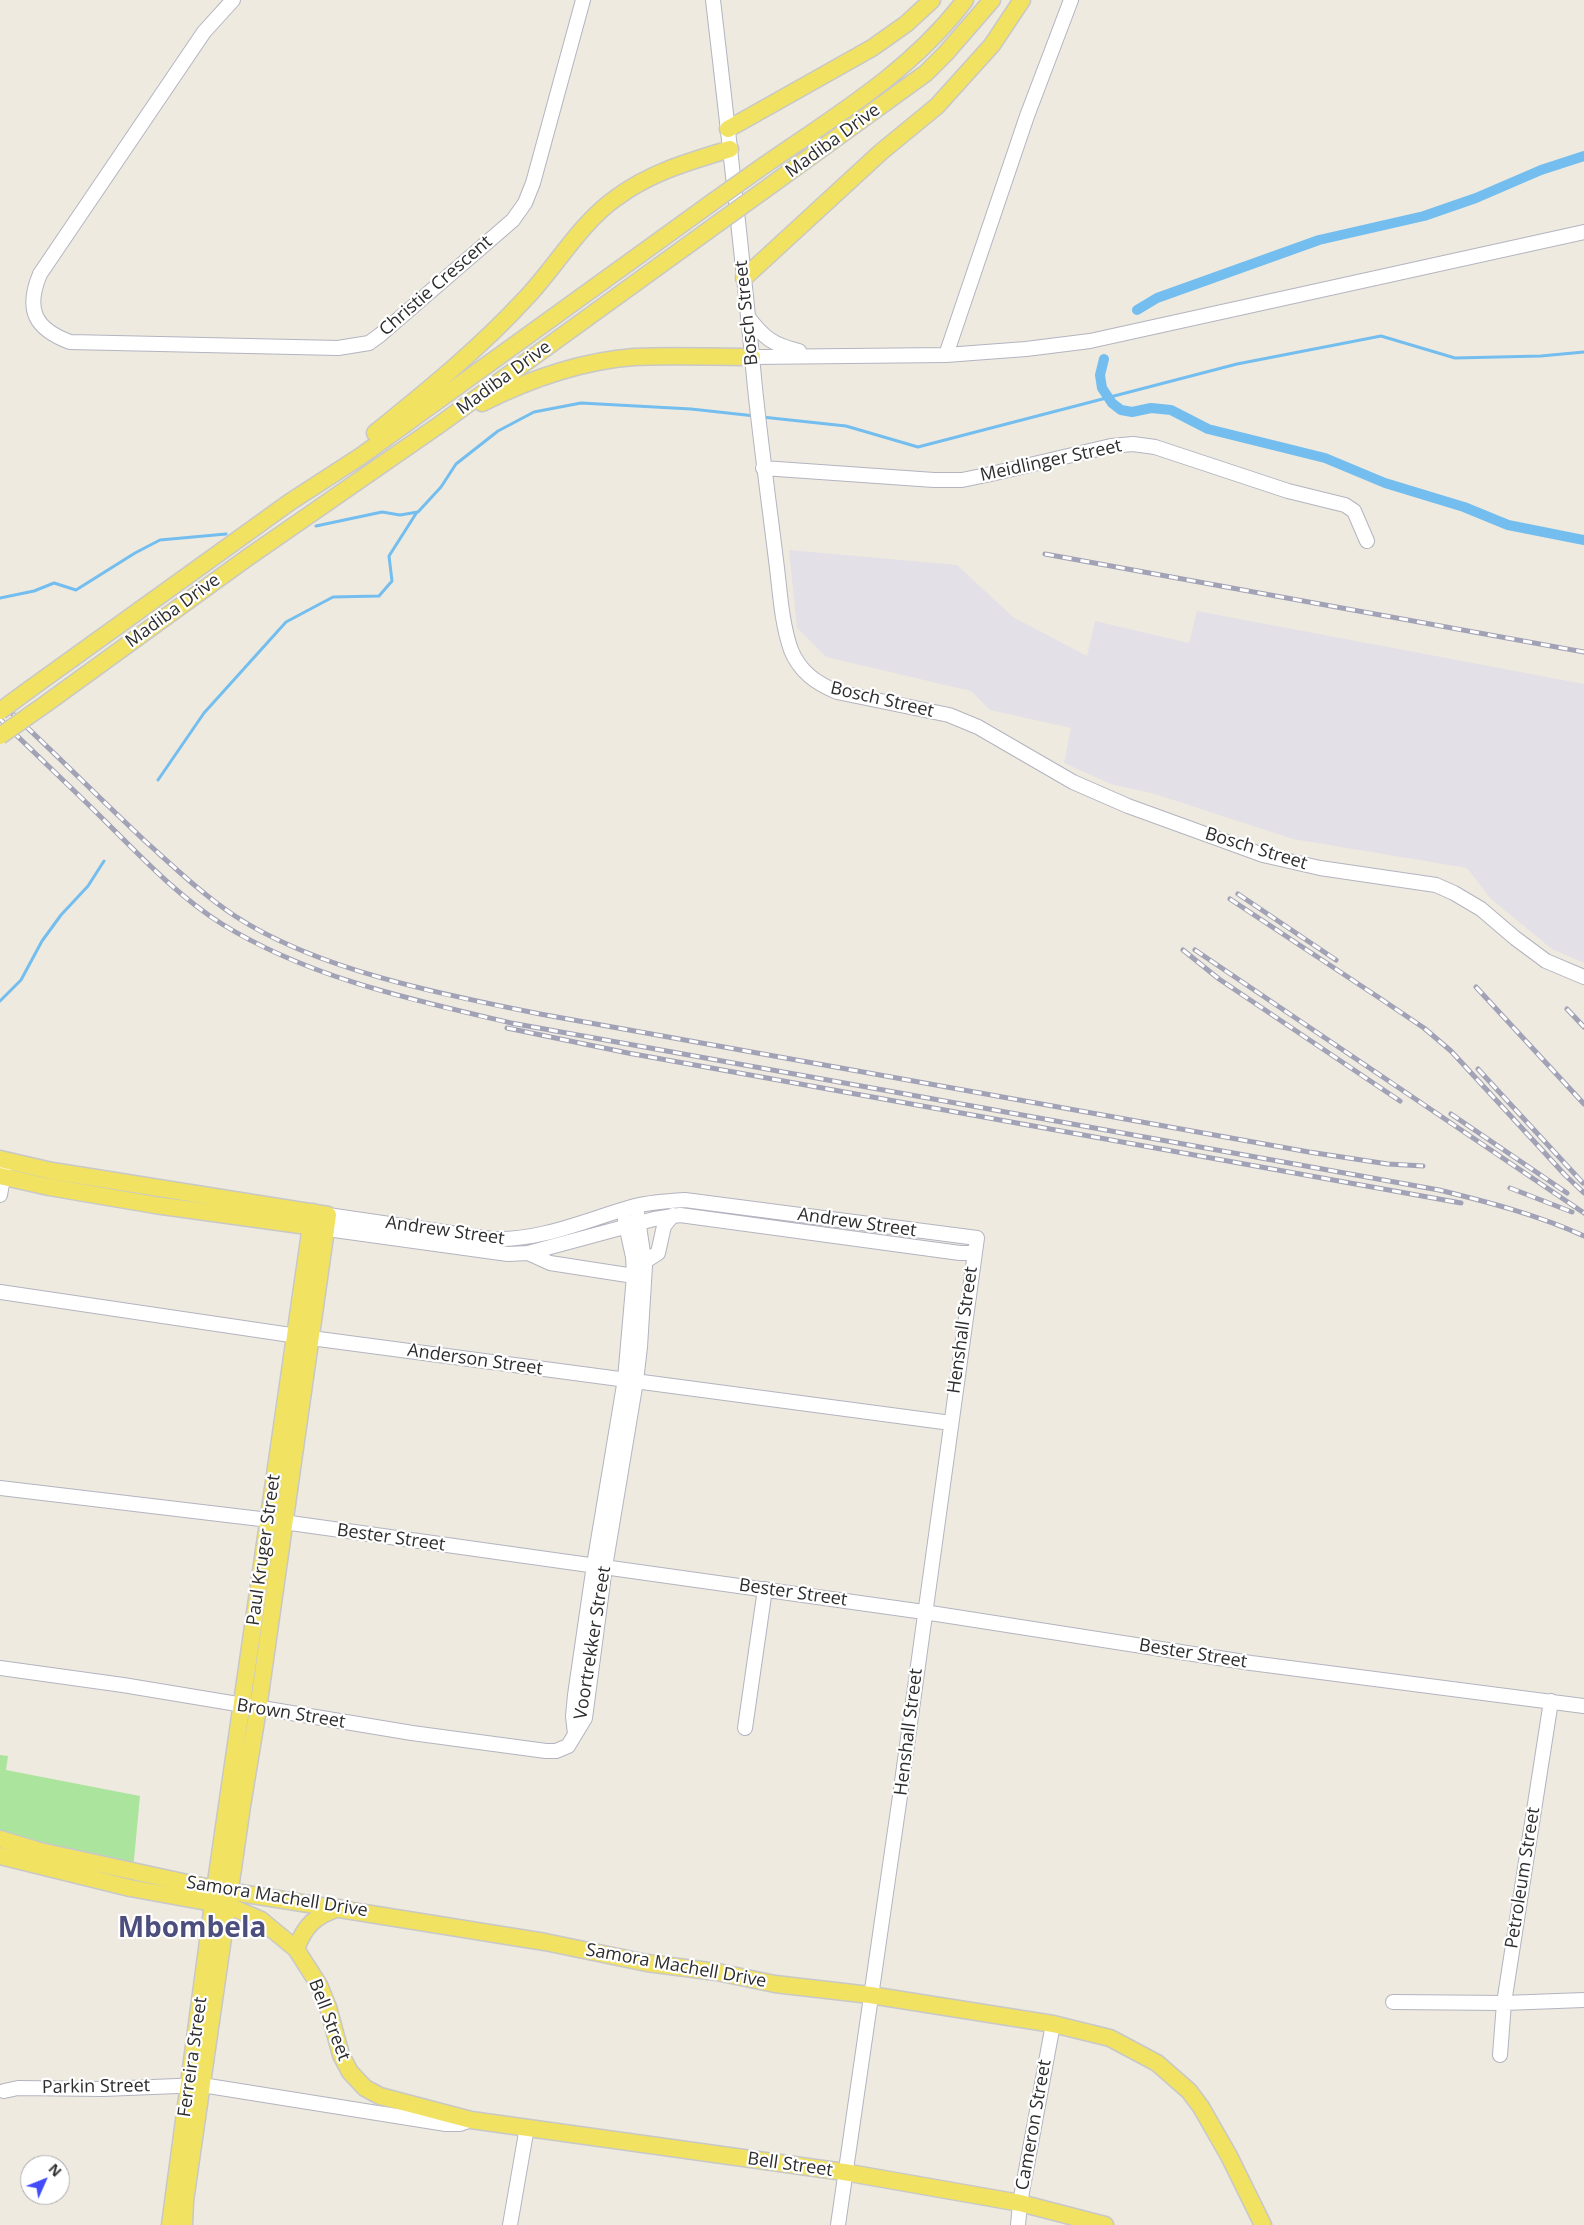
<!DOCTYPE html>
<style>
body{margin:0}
#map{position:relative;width:1584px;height:2225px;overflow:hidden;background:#eeeadf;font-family:"Open Sans",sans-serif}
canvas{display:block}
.north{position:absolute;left:20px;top:2155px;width:50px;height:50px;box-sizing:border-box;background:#fff;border:1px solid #ababab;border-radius:50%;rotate:46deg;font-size:14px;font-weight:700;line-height:20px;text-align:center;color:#2d2d2d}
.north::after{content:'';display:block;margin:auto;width:18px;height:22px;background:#414bf9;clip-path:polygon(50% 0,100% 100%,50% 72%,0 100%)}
</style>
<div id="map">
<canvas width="1584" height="2225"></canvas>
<div class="north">N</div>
</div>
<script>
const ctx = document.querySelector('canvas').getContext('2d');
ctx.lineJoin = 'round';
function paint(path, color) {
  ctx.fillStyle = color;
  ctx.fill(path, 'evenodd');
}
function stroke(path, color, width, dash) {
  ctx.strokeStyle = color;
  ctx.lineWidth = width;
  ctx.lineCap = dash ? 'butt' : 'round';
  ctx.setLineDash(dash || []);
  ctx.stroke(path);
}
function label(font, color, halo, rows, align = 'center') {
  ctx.font = font + ' "Open Sans",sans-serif';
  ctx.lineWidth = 4.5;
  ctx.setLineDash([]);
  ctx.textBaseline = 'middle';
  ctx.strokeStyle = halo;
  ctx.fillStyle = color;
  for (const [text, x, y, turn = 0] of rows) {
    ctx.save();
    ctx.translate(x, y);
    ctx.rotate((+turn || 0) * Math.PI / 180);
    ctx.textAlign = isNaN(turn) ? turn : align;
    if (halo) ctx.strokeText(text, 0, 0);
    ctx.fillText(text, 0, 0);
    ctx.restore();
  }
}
const industrial = new Path2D(`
 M789 550 957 565 1013 617 1087 656 1095 621 1189 643 1197 611 1584 684V963L1552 949 1491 899 1467 868 1293 839 1155 794 1111 784 1064 763 1071 728 990 710 971 691 826 657 797 628Z`);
const green = new Path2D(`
 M0 1755 8 1756 6 1770 140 1796 133 1870 0 1837Z`);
const stream = new Path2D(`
 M762 417 846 426 918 447 1237 364 1381 336 1455 358 1541 356 1584 352
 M316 526 382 512 400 515 418 512 441 487 456 464 498 431 534 412 581 403 691 409 755 416
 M0 598 34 591 54 583 76 590 135 553 160 540 226 534
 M158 780 204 713 286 622 333 597 379 596 392 581 389 556 417 512
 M0 1001 21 980 42 941 61 915 88 886 104 861`);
const canal = new Path2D(`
 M1137 310 1157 298 1319 240 1424 216 1476 198 1541 170 1584 156
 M1104 359 1100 375 1102 388 1112 403 1121 410 1132 412 1151 408 1171 410 1208 429 1325 458 1385 483 1464 507 1508 525 1584 540`);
const minor = new Path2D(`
 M233 0 204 32 40 274C25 310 35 329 70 342L338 348 369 343 380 335 513 220 525 203 533 183 583 0
 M713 0C728 129 743 258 755 388 761 445 769 503 776 560 780 590 781 621 791 650 800 672 816 683 837 692L949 715 978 727 1073 782 1128 806 1263 855 1320 868 1436 885 1454 893 1481 909 1515 938 1546 961 1584 977
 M748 317C764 338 773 345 799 351
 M946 355 1027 116 1071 0
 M752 357 946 355 1026 349 1090 341 1584 232
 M763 468 934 480H962L991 474 1111 446 1133 444 1155 447 1288 491 1345 505 1354 511 1367 541
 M0 1195 6 1161
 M328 1215 492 1239C542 1241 588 1219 635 1206 651 1202 668 1201 685 1200L977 1238 900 1796 838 2225
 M327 1229 508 1254 528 1253 654 1219 680 1215 960 1253H974
 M528 1253 550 1263 634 1276
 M644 1262 658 1253 664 1226 673 1215
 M0 1292 311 1338 951 1423
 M0 1488 269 1520 924 1612 1251 1663 1584 1706
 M0 1668 123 1685 412 1733 546 1751H556L568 1746 585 1718 605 1567 636 1381 640 1347 645 1266 636 1206
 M745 1728 765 1589
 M575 1734 573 1716 575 1695 594 1565 625 1379 634 1276 633 1257 625 1220
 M1393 2002 1504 2003 1584 2000
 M1500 2055 1504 2003 1551 1701
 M4 2091 18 2088 103 2089 202 2085 446 2124H460L471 2120
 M510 2225 527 2127
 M1018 2225 1020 2203 1053 2024`);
const major = new Path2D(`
 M728 129 872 48 906 24 932 0
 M759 169C832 118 911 72 965 0
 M763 191 926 73 946 53 992 0
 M744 278 881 152 937 106 992 45 1022 0
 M482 403C528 380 581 361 634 357 673 355 713 357 752 357
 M375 433C427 391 480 348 525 299 555 268 580 223 616 198 651 172 688 162 730 149
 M30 689 290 502 361 456 714 201
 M47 703 247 558 439 425 717 224
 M0 1159 52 1171 328 1215 258 1709 242 1806 185 2201 184 2225
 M0 1176 49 1187 155 1205 322 1228
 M0 1839 40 1851 215 1889 545 1942 647 1963 717 1972 775 1984 870 1995 1053 2024 1110 2038 1157 2063 1189 2091 1201 2107 1229 2156 1263 2225
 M0 1856 130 1888 229 1906 261 1920 296 1949 319 1985 328 2007 341 2055 350 2072 365 2088 380 2096 471 2120 844 2172 1020 2203 1105 2225
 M296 1949C305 1925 315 1916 339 1908
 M170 2225 215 1889 313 1212`);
const rail = new Path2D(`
 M1045 554 1584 652
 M0 702C49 747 96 795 145 841 174 867 202 894 235 916 317 970 444 995 540 1014L1309 1152 1388 1164 1423 1166
 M0 719C35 754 71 787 106 822 142 858 179 897 222 924 309 978 413 1000 511 1023L1439 1190C1488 1202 1538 1215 1584 1236
 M1238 894 1336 960
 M1230 899 1381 999 1424 1028 1451 1051 1565 1175 1584 1193
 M1183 950 1219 979 1400 1101
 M1195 950 1584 1213
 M1476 987 1584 1104
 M1567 1009 1584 1027
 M507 1028 628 1053 1461 1203
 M1478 1069 1583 1183
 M1451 1114 1567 1193
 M1510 1188 1572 1212`);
const majorBridge = new Path2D(`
 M714 201 759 169
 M717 224 763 191
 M0 711 30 689
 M0 736 47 703`);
const streetNames = [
 ["Madiba Drive",833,141,-36],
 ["Christie Crescent",436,286,-41],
 ["Bosch Street",747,313,-96],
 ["Madiba Drive",504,378,-36],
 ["Meidlinger Street",1051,461,-12],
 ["Madiba Drive",173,611,-36],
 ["Bosch Street",882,700,13],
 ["Bosch Street",1256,849,17],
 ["Andrew Street",857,1223,8],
 ["Andrew Street",445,1231,8],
 ["Henshall Street",963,1330,-82],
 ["Anderson Street",475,1360,8],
 ["Bester Street",391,1538,8],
 ["Paul Kruger Street",264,1550,-82],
 ["Bester Street",793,1593,8],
 ["Voortrekker Street",593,1643,-81],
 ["Bester Street",1193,1654,9],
 ["Brown Street",291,1714,9],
 ["Henshall Street",909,1732,-83],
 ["Petroleum Street",1523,1878,-81],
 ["Samora Machell Drive",277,1897,9],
 ["Samora Machell Drive",676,1966,10],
 ["Bell Street",329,2020,69],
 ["Ferreira Street",193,2057,-82],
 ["Parkin Street",96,2087,-1],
 ["Cameron Street",1034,2125,-80],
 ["Bell Street",790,2165,8]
];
const townNames = [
 ["Mbombela",192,1929]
];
paint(industrial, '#e3e0e7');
paint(green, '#abe49d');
stroke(stream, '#74beef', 3);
stroke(canal, '#74beef', 10);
stroke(minor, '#b3b4c0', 16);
stroke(major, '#c8c8c8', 19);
stroke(minor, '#fff', 14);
stroke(major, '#f1e262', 16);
stroke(rail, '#a2a2b7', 5);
stroke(rail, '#fff', 3, [9]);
stroke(majorBridge, '#c8c8c8', 19, []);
stroke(majorBridge, '#f1e262', 16);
label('18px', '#2d2d2d', '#fff', streetNames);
label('bold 28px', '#4c4f7e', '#fff', townNames);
</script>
